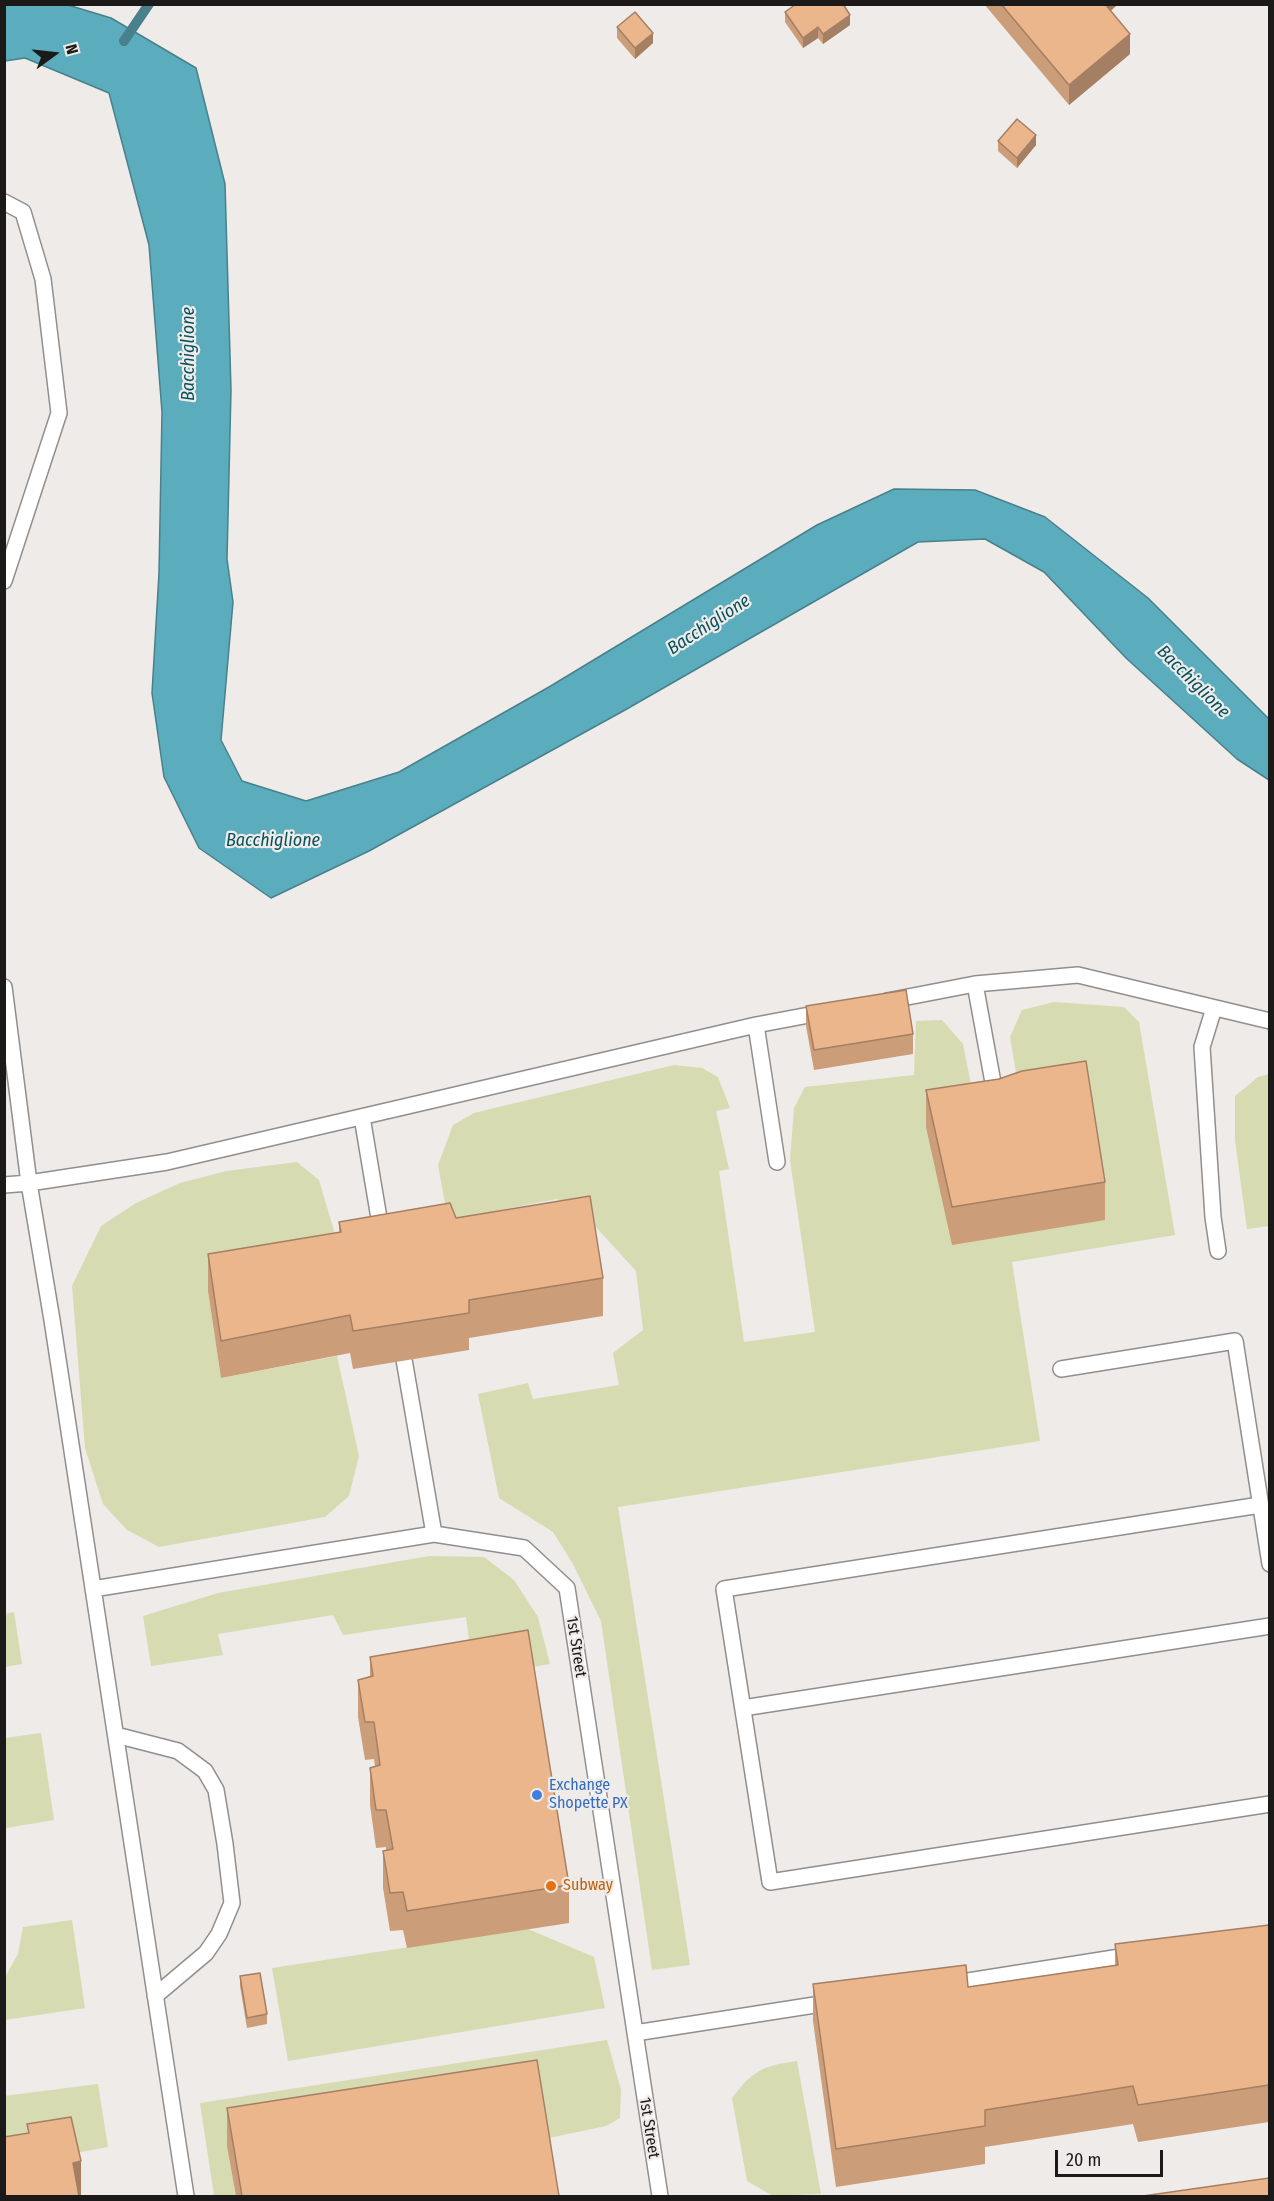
<!DOCTYPE html>
<style>
body{margin:0}
#map{position:relative;width:1274px;height:2201px;overflow:hidden;background:#eeebe9;font-family:"Fira Sans Condensed",sans-serif}
canvas{display:block}
.frame{position:absolute;inset:0;border:6px solid #1b1a19;pointer-events:none}
.north{position:absolute;left:24px;top:24px;width:60px;height:60px;-webkit-text-stroke:4px #eeebe9;paint-order:stroke;rotate:75deg;font-size:16px;font-weight:700;line-height:24px;text-align:center;color:#1b1a19}
.north::after{content:'';display:block;margin:auto;width:21px;height:27px;background:#1b1a19;clip-path:polygon(50% 0,100% 100%,50% 72%,0 100%)}
.scale{position:absolute;left:1055px;top:2150px;width:108px;height:27px;box-sizing:border-box;border:3px solid #1b1a19;border-top:0;padding-left:8px;font-size:18px;line-height:21px;white-space:nowrap;color:#1b1a19;-webkit-text-stroke:4px #eeebe9;paint-order:stroke}
</style>
<div id="map">
<canvas width="1274" height="2201"></canvas>
<div class="frame"></div>
<div class="north">N</div>
<div class="scale">20 m</div>
</div>
<script>
const ctx = document.querySelector('canvas').getContext('2d');
ctx.lineJoin = 'round';
function paint(path, color) {
  ctx.fillStyle = color;
  ctx.fill(path, 'evenodd');
}
function stroke(path, color, width, dash) {
  ctx.strokeStyle = color;
  ctx.lineWidth = width;
  ctx.lineCap = dash ? 'butt' : 'round';
  ctx.setLineDash(dash || []);
  ctx.stroke(path);
}
function label(font, color, halo, rows, align = 'center') {
  ctx.font = font + ' "Fira Sans Condensed",sans-serif';
  ctx.lineWidth = 4.5;
  ctx.setLineDash([]);
  ctx.textBaseline = 'middle';
  ctx.strokeStyle = halo;
  ctx.fillStyle = color;
  for (const [text, x, y, turn = 0] of rows) {
    ctx.save();
    ctx.translate(x, y);
    ctx.rotate((+turn || 0) * Math.PI / 180);
    ctx.textAlign = isNaN(turn) ? turn : align;
    if (halo) ctx.strokeText(text, 0, 0);
    ctx.fillText(text, 0, 0);
    ctx.restore();
  }
}
const green = new Path2D(`
 M1054 1002 1124 1007 1139 1022 1175 1235 1012 1262 1040 1441 618 1507 690 1965 652 1970 601 1621 573 1564 553 1532 499 1498 478 1394 528 1383 533 1399 619 1385 613 1353 643 1330 636 1271 584 1214 557 1199 448 1220 438 1165 453 1125 474 1113 674 1065 702 1068 718 1077 730 1108 716 1111 729 1169 719 1171 744 1342 815 1332 790 1160 794 1108 805 1087 914 1075 916 1021 942 1020 963 1044 978 1120 1022 1108 1010 1037 1022 1010Z
 M1269 1074V1226L1247 1229 1235 1140V1096L1258 1077Z
 M297 1162 319 1180 335 1234 208 1291 221 1378 337 1356 359 1456 349 1496 325 1517 159 1547 127 1530 103 1504 85 1448 72 1286 101 1226 136 1203 180 1183 227 1171Z
 M429 1556 484 1557 514 1580 538 1617 550 1664 474 1677 466 1617 343 1635 333 1615 218 1634 223 1655 151 1666 143 1616 218 1593Z
 M14 1612 22 1664 5 1667V1614Z
 M41 1733 54 1820 6 1828 5 1738Z
 M72 1920 85 2008 5 2020V1977L18 1954 23 1927Z
 M528 1929 594 1957 605 2008 288 2061 272 1968Z
 M607 2040 621 2090 620 2118 606 2126 544 2139 228 2146 236 2196H214L200 2103Z
 M797 2061 821 2194 773 2196 747 2181 732 2098C754 2070 762 2066 797 2061Z
 M98 2084 108 2147 71 2154 5 2175 4 2096Z`);
const water = new Path2D(`
 M4 5H68L111 18 196 68 225 184 231 390 227 559 233 602 221 740 242 781 306 801 399 772 549 687 817 525 894 489 975 490 1045 517 1148 598 1269 719V780L1237 759 1126 658 1044 572 985 539 918 542 625 710 369 851 271 898 199 848 164 777 152 693 159 573 162 412 149 245 109 93 25 58 5 61Z`);
const stream = new Path2D(`
 M124 41 149 4`);
const service = new Path2D(`
 M4 202 23 212 43 279 59 413 4 581
 M975 984 996 1099
 M4 987 29 1183 167 1162 756 1025 825 1012
 M887 1001 975 984 1078 975 1270 1021
 M1214 1008 1202 1047 1213 1217 1218 1251
 M756 1025 777 1162
 M362 1117 382 1236
 M4 1185 29 1183 52 1320 186 2196
 M401 1342 434 1534
 M1061 1369 1235 1341 1270 1564
 M1260 1505 724 1589 770 1882 1270 1804
 M93 1589 434 1534 524 1548 567 1588 660 2196
 M743 1708 1270 1626
 M116 1735 178 1751 205 1771 216 1790 225 1844 232 1903 219 1934 206 1953 155 1996
 M949 1984 1133 1955
 M635 2033 834 2002`);
const wall = new Path2D(`
 M984 4H1118L1111 11 1130 54 1069 105Z
 M785 12 850 25 823 44 818 38 803 48 785 22Z
 M617 27 653 43 635 59 617 38Z
 M998 141 1036 145 1017 168 998 151Z
 M806 1006 913 1034V1054L814 1070 806 1026Z
 M926 1090 1105 1182V1220L952 1245 926 1127Z
 M456 1218 603 1278V1316L469 1338V1350L353 1369 350 1353 221 1378 208 1291V1254L339 1233V1222Z
 M370 1657 569 1885V1923L407 1948 403 1930 390 1931 383 1888V1851L386 1850V1847L376 1848 370 1805V1768L375 1766 374 1759 365 1760 358 1717V1680L370 1676Z
 M1269 1925V2122L1138 2142 1133 2124 985 2147V2164L836 2187 813 2021V1984L968 1987 1115 1965V1944Z
 M240 1976 267 2014V2024L247 2028 240 1986Z
 M227 2108 559 2196H236L227 2146Z`);
const shadedWall = new Path2D(`
 M1106 4H1118L1101 19Z
 M850 15V25L823 44V34Z
 M818 27V38L803 48V38Z
 M653 33V43L635 59V48Z
 M1130 34V54L1069 105V85Z
 M1036 135V145L1017 168V158Z
 M81 2161V2196H73V2163Z`);
const building = new Path2D(`
 M796 4H843L850 15 823 34 818 27 803 38 785 12Z
 M1001 4H1105L1130 34 1069 85Z
 M635 12 653 33 635 48 617 27Z
 M1017 119 1036 135 1017 158 998 141Z
 M906 990 913 1034 814 1050 806 1006Z
 M1086 1061 1105 1182 952 1207 926 1090 999 1079 1022 1071Z
 M590 1196 603 1278 469 1300V1313L353 1331 350 1315 221 1341 208 1254 341 1232 339 1222 450 1203 456 1218Z
 M528 1630 569 1885 407 1911 403 1892 390 1893 383 1851 393 1849 386 1810H376L370 1768 380 1765 374 1722H365L358 1680 373 1676 370 1657Z
 M1269 1925V2085L1138 2105 1133 2086 985 2110V2126L836 2149 813 1984 966 1965 968 1987 1118 1965 1115 1944Z
 M260 1973 267 2014 247 2018 240 1976Z
 M537 2060 559 2196H242L227 2108Z
 M71 2117 81 2161 73 2163 79 2196H4V2137L29 2133 27 2124Z
 M1269 2178V2196H1143Z`);
const markers = [
 [537,1795,6,"#3f7fe0"],
 [551,1886,6,"#e8710a"]
];
const streetNames = [
 ["1st Street",576,1647,81],
 ["1st Street",649,2128,81]
];
const shopNames = [
 ["Exchange",549,1786],
 ["Shopette PX",549,1804]
];
const foodNames = [
 ["Subway",563,1886]
];
const waterNames = [
 ["Bacchiglione",189,354,-90],
 ["Bacchiglione",709,625,-33],
 ["Bacchiglione",1193,682,45],
 ["Bacchiglione",273,841]
];
paint(green, '#d6dbb1');
paint(water, '#5bacbd');
stroke(water, '#48808c', 1.5);
stroke(stream, '#48808c', 10);
stroke(service, '#918e8c', 18);
stroke(service, '#fff', 15);
paint(wall, '#cb9d79');
paint(shadedWall, '#a57f63');
paint(building, '#ecb68d');
stroke(building, '#a57f63', 1.5);
for (const [x, y, r, color] of markers) {
  const dot = new Path2D();
  dot.arc(x, y, r, 0, 2 * Math.PI);
  ctx.fillStyle = color;
  ctx.fill(dot);
  stroke(dot, '#eeebe9', 2);
}
label('16px', '#1b1a19', '#eeebe9', streetNames);
label('16px', '#366cbe', '#eeebe9', shopNames, 'left');
label('16px', '#c56008', '#eeebe9', foodNames, 'left');
label('italic 18px', '#06515d', '#eeebe9', waterNames);
</script>
